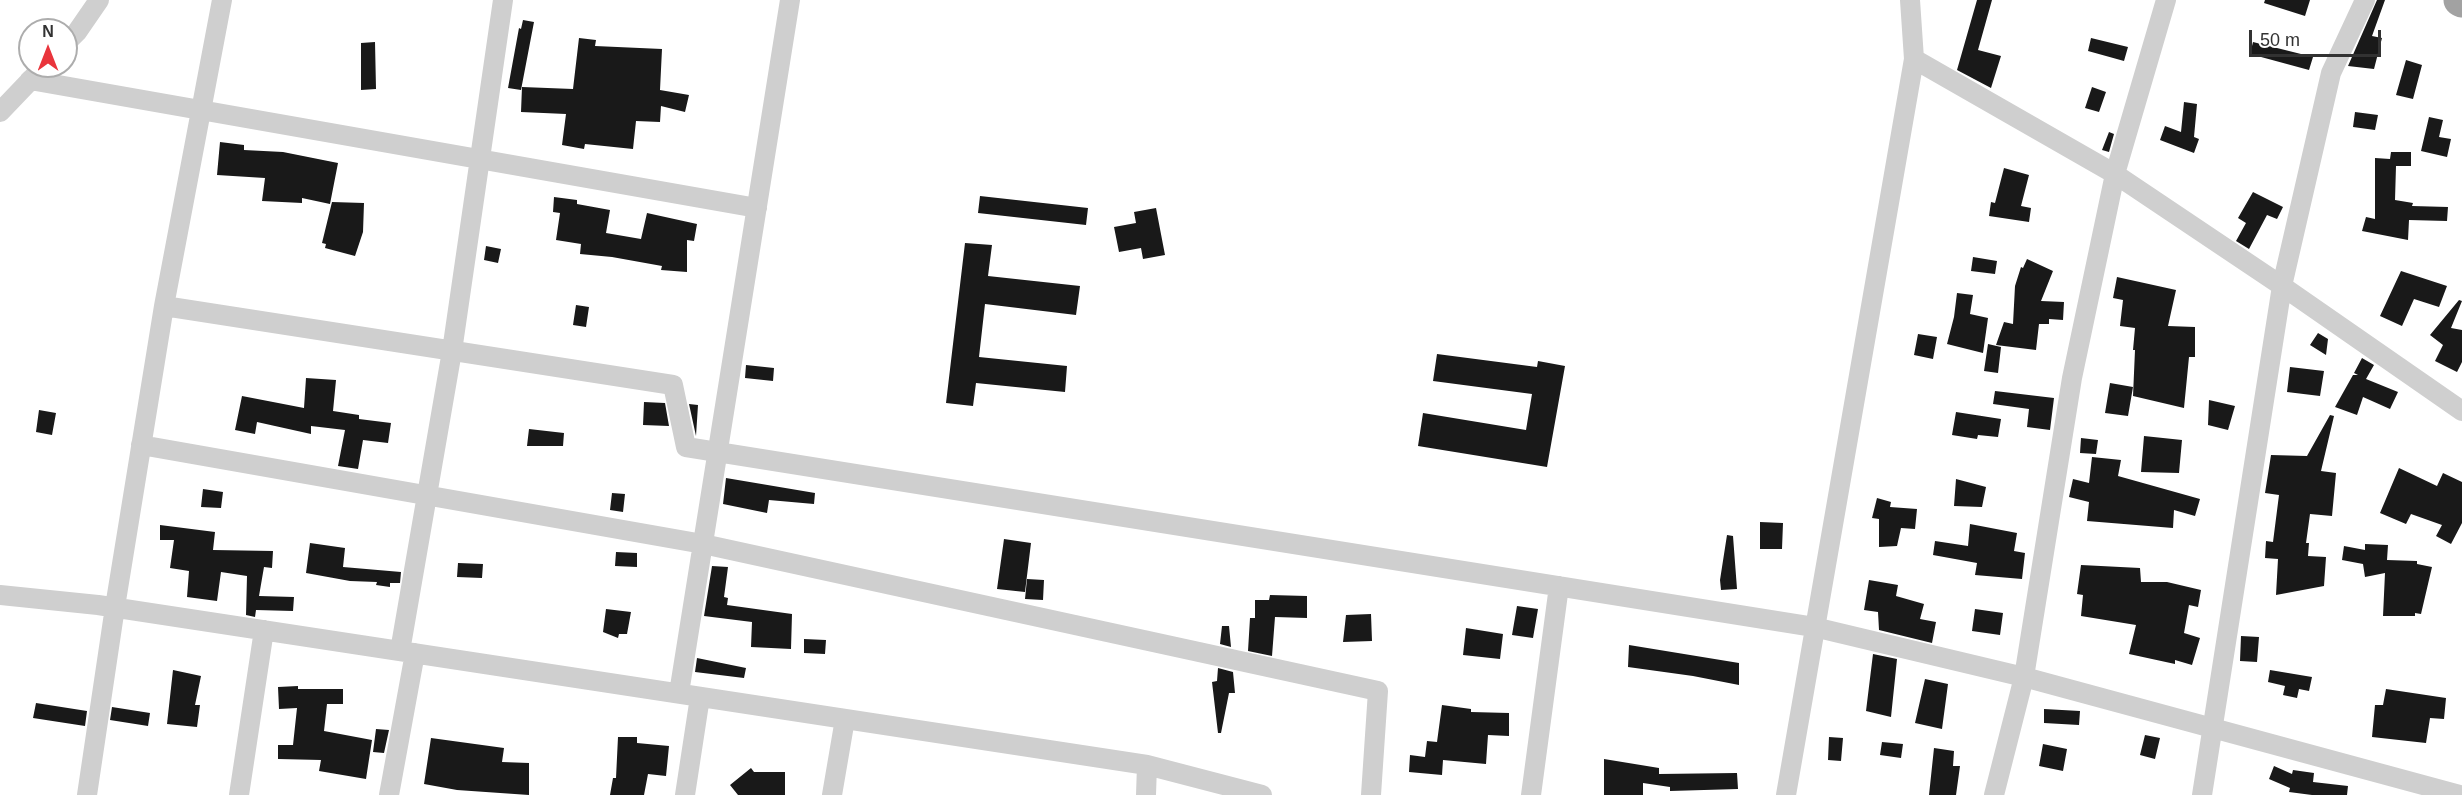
<!DOCTYPE html>
<style>
body{margin:0}
#map{position:relative;width:2462px;height:795px;overflow:hidden;background:#fff;font-family:Helvetica,sans-serif}
canvas{display:block}
.north{position:absolute;left:18px;top:18px;width:60px;height:60px;box-sizing:border-box;background:#fff;border:2px solid #adadad;border-radius:50%;rotate:0deg;font-size:16px;font-weight:700;line-height:24px;text-align:center;color:#323232}
.north::after{content:'';display:block;margin:auto;width:21px;height:27px;background:#e9353c;clip-path:polygon(50% 0,100% 100%,50% 72%,0 100%)}
.scale{position:absolute;left:2249px;top:30px;width:132px;height:27px;box-sizing:border-box;border:3px solid #323232;border-top:0;padding-left:8px;font-size:18px;line-height:21px;white-space:nowrap;color:#323232;-webkit-text-stroke:4px #fff;paint-order:stroke}
</style>
<div id="map">
<canvas width="2462" height="795"></canvas>
<div class="north">N</div>
<div class="scale">50 m</div>
</div>
<script>
const ctx = document.querySelector('canvas').getContext('2d');
ctx.lineJoin = 'round';
function paint(path, color) {
  ctx.fillStyle = color;
  ctx.fill(path, 'evenodd');
}
function stroke(path, color, width, dash) {
  ctx.strokeStyle = color;
  ctx.lineWidth = width;
  ctx.lineCap = dash ? 'butt' : 'round';
  ctx.setLineDash(dash || []);
  ctx.stroke(path);
}
const building = new Path2D(`
 M1977 0H1992L1978 50 2001 56 1991 88 1957 70Z
 M2265 0H2310L2305 16 2264 3Z
 M2377 0H2385L2372 36 2382 38 2374 69 2348 66Z
 M523 20 534 22 521 90 508 88 519 28 521 29Z
 M579 38 596 40 595 46 662 49 660 90 689 95 685 112 661 106 660 122 636 121 633 149 585 144 584 149 562 145 566 114 521 112 522 87 573 89Z
 M2091 38 2128 47 2124 61 2088 51Z
 M375 42 376 89 361 90V43Z
 M2253 42 2313 57 2309 70 2250 54Z
 M2406 60 2422 65 2413 99 2396 95Z
 M2092 87 2106 92 2099 112 2085 108Z
 M2184 102 2197 104 2194 137 2199 139 2194 153 2160 140 2165 126 2181 132Z
 M2355 112 2378 115 2375 130 2353 127Z
 M2429 117 2443 120 2439 137 2451 139 2447 157 2421 151Z
 M2109 132 2114 134 2109 152 2102 150Z
 M220 142 244 145V150L283 152 338 163 330 204 302 198V203L262 201 265 178 217 175Z
 M2391 152H2411V166H2396L2395 200 2413 203 2412 206 2448 207 2447 221 2409 220 2408 240 2362 231 2366 217 2375 219V158L2390 159Z
 M2004 168 2029 175 2021 206 2031 208 2029 222 1989 216 1991 202 1995 203Z
 M2253 192 2283 207 2277 219 2267 215 2249 249 2236 241 2246 223 2238 218Z
 M980 196 1088 208 1086 225 978 213Z
 M554 197 577 200V204L610 210 606 233 641 239 647 213 697 224 694 241 687 240V272L661 270 662 266 612 257 580 254 581 244 556 240 560 213 553 212Z
 M332 202 364 203 363 232 355 256 325 248 326 244 322 243Z
 M1156 208 1165 255 1143 259 1141 248 1119 252 1114 227 1136 223 1134 212Z
 M965 243 992 245 988 276 1080 286 1076 315 985 304 979 357 1067 366 1065 392 976 383 973 406 946 403Z
 M486 246 501 249 498 263 484 260Z
 M1973 257 1997 261 1995 274 1971 271Z
 M2027 259 2053 271 2041 301 2064 302 2063 320 2049 319V324H2039L2036 350 1996 345 2004 322 2013 324 2015 286 2021 267 2023 268Z
 M2401 271 2447 286 2439 307 2414 299 2402 326 2380 316Z
 M2117 277 2176 290 2168 326 2195 327V357H2189L2184 408 2133 396 2135 350H2133L2135 328 2120 326 2123 300 2113 298Z
 M1957 293 1973 295 1970 314 1988 318 1983 353 1947 344 1954 317Z
 M2459 300 2462 301 2451 328 2462 330V362L2457 372 2435 361 2443 345 2430 335Z
 M576 305 589 307 586 327 573 325Z
 M2318 333 2328 339 2326 355 2310 345Z
 M1918 334 1937 337 1933 359 1914 355Z
 M1988 344 2001 347 1998 373 1984 371Z
 M1437 354 1537 367 1538 361 1565 366 1547 467 1418 446 1423 413 1526 430 1532 394 1433 381Z
 M2362 358 2374 365 2366 379 2398 392 2390 409 2363 397 2357 415 2335 407 2353 375H2358L2354 373Z
 M746 365 774 368 773 381 745 378Z
 M2290 367 2324 371 2320 396 2287 392Z
 M306 378 336 380 333 411 359 415V419L391 423 388 443 363 440 358 469 338 466 345 430 311 426V434L257 422 255 434 235 430 242 396 304 408Z
 M2110 383 2133 387 2128 416 2105 413Z
 M1995 391 2054 398 2050 430 2027 427 2029 409 1993 404Z
 M2209 400 2235 406 2228 430 2208 425Z
 M644 402 665 403 669 426 643 425Z
 M689 404 698 405 696 436Z
 M39 410 56 413 52 435 36 432Z
 M1956 412 2001 419 1998 437 1978 435 1977 439 1952 435Z
 M2330 415 2334 416 2321 471 2336 473 2332 516 2310 514 2306 543H2309L2308 556 2326 557 2324 586 2276 595 2278 559 2265 558 2266 541 2273 542 2279 495 2265 493 2271 455 2307 456Z
 M529 429 564 433 563 446H527Z
 M2144 436 2182 440 2179 473 2141 472Z
 M2081 438 2098 440 2096 454 2080 453Z
 M2092 457 2121 460 2118 476 2200 499 2195 516 2174 510 2173 528 2087 521 2089 502 2069 497 2073 479 2089 483Z
 M2399 468 2437 486 2443 473 2462 482V523L2451 544 2436 536 2442 525 2411 514 2406 524 2380 513Z
 M726 478 815 493 814 504 769 500 767 513 723 504Z
 M1956 479 1986 487 1982 507 1954 506Z
 M203 489 223 492 221 508 201 507Z
 M612 493 625 494 623 512 610 510Z
 M1877 498 1891 502 1890 507 1917 509 1915 529 1901 528 1897 546 1879 547V519L1872 518Z
 M1760 522 1783 523 1782 549H1760Z
 M1970 524 2017 533 2014 551 2025 553 2022 579 1975 575 1977 563 1933 555 1935 541 1968 546Z
 M160 525 215 532 213 550 273 551 272 568 264 567 259 596 294 597 293 611 256 610 255 617 246 615 247 576 221 572 217 601 187 597 189 571 170 568 174 540H160Z
 M1727 535 1733 536 1737 589 1721 590 1720 580Z
 M1004 539 1031 543 1025 592 997 589Z
 M310 543 345 548 343 567 401 572 400 583H390V587L376 585 377 582 350 581 306 573Z
 M2365 544 2388 545 2387 560 2417 561V564L2432 567 2421 614 2415 613V616H2383L2385 573 2365 577 2363 564 2342 560 2344 546 2365 550Z
 M616 552 637 553V567L615 566Z
 M458 563 483 564 482 578 457 577Z
 M2081 565 2140 568 2141 582H2167L2201 590 2198 607 2189 605 2184 633 2200 638 2192 665 2175 660V664L2129 654 2136 625 2081 616 2083 595 2077 594Z
 M712 566 728 567 724 597 728 598 727 605 792 614 791 649 751 647 752 622 704 616Z
 M1027 579 1044 580 1043 600 1025 599Z
 M1869 580 1898 585 1896 596 1924 604 1920 619 1936 622 1932 643 1879 630 1878 612 1864 610Z
 M1270 595 1307 596V618L1275 617 1272 656 1248 651 1250 618H1255V600H1269Z
 M1517 606 1538 609 1533 638 1512 635Z
 M606 609 631 612 627 634H619L618 638 603 632Z
 M1975 609 2003 613 2000 635 1972 631Z
 M1371 614 1372 641 1343 642 1346 615Z
 M1222 626H1229L1231 647 1220 644Z
 M1466 628 1503 634 1500 659 1463 655Z
 M2241 636 2259 637 2257 662 2240 661Z
 M804 639 826 640 825 654 804 653Z
 M1629 645 1739 663V685L1693 676 1628 667Z
 M1873 654 1897 659 1891 717 1866 711Z
 M697 658 746 668 744 678 695 672Z
 M1218 668 1233 672 1235 693H1229L1221 733H1218L1212 682 1217 681Z
 M173 670 201 676 195 705H200L197 727 167 724Z
 M2270 670 2312 677 2309 691 2299 689 2297 698 2283 695 2285 686 2268 682Z
 M1925 679 1948 684 1942 729 1915 723Z
 M298 686V689H343V704H327L324 731 372 740 366 779 319 771 321 760 278 759V745H293L297 708 279 709 278 687Z
 M2386 689 2446 698 2444 719 2430 718 2426 743 2372 737 2375 705H2383Z
 M36 703 87 711 85 726 33 718Z
 M1442 705 1471 709V712L1509 713V736L1488 735 1486 764 1443 760 1442 775 1409 772 1410 755 1425 757 1427 741 1437 742Z
 M112 707 150 713 148 726 110 720Z
 M2044 709 2080 711 2079 725 2044 723Z
 M376 729 389 730 384 753 373 752Z
 M2145 735 2160 738 2155 759 2140 755Z
 M618 737H637V743L669 746 666 776 648 774 644 795H610L613 778H616Z
 M1829 737 1843 738 1841 761 1828 760Z
 M431 738 504 748 502 762 529 763V795L457 790 424 784Z
 M1882 742 1903 744 1901 758 1880 755Z
 M2043 744 2067 749 2063 771 2039 766Z
 M1934 748 1954 751 1953 766H1960L1956 795H1929Z
 M1604 759 1659 768V774L1737 773 1738 789 1670 791V787L1643 783V795H1604Z
 M2274 766 2292 774 2293 770 2314 773 2313 782 2348 786 2347 795H2312L2289 792 2290 788 2269 779Z
 M751 768 754 772H785V795H738L730 785Z`);
const minor = new Path2D(`
 M66 43 77 32 99 0
 M1914 59 2115 174 2282 286 2462 411
 M30 80 757 208
 M0 112 44 66
 M164 306 673 385 686 447 1814 627 2024 677 2460 795
 M141 445 703 544 1378 691 1371 795
 M0 595 98 605 1147 765 1262 795
 M400 651 452 351 503 0
 M679 693 790 0
 M87 795 115 607 164 306 222 0
 M239 795 264 630
 M389 795 415 653
 M685 795 700 697
 M832 795 845 719
 M1146 795 1147 765
 M1531 795 1559 586
 M1786 795 1914 59 1910 0
 M1994 795 2024 677 2072 378 2115 174 2166 0
 M2202 795 2282 286 2331 73 2365 0`);
const trunk = new Path2D(`
 M2460 0 2462 1`);
paint(building, '#191919');
stroke(minor, '#cfcfcf', 20);
stroke(trunk, '#a2a2a2', 33);
</script>
